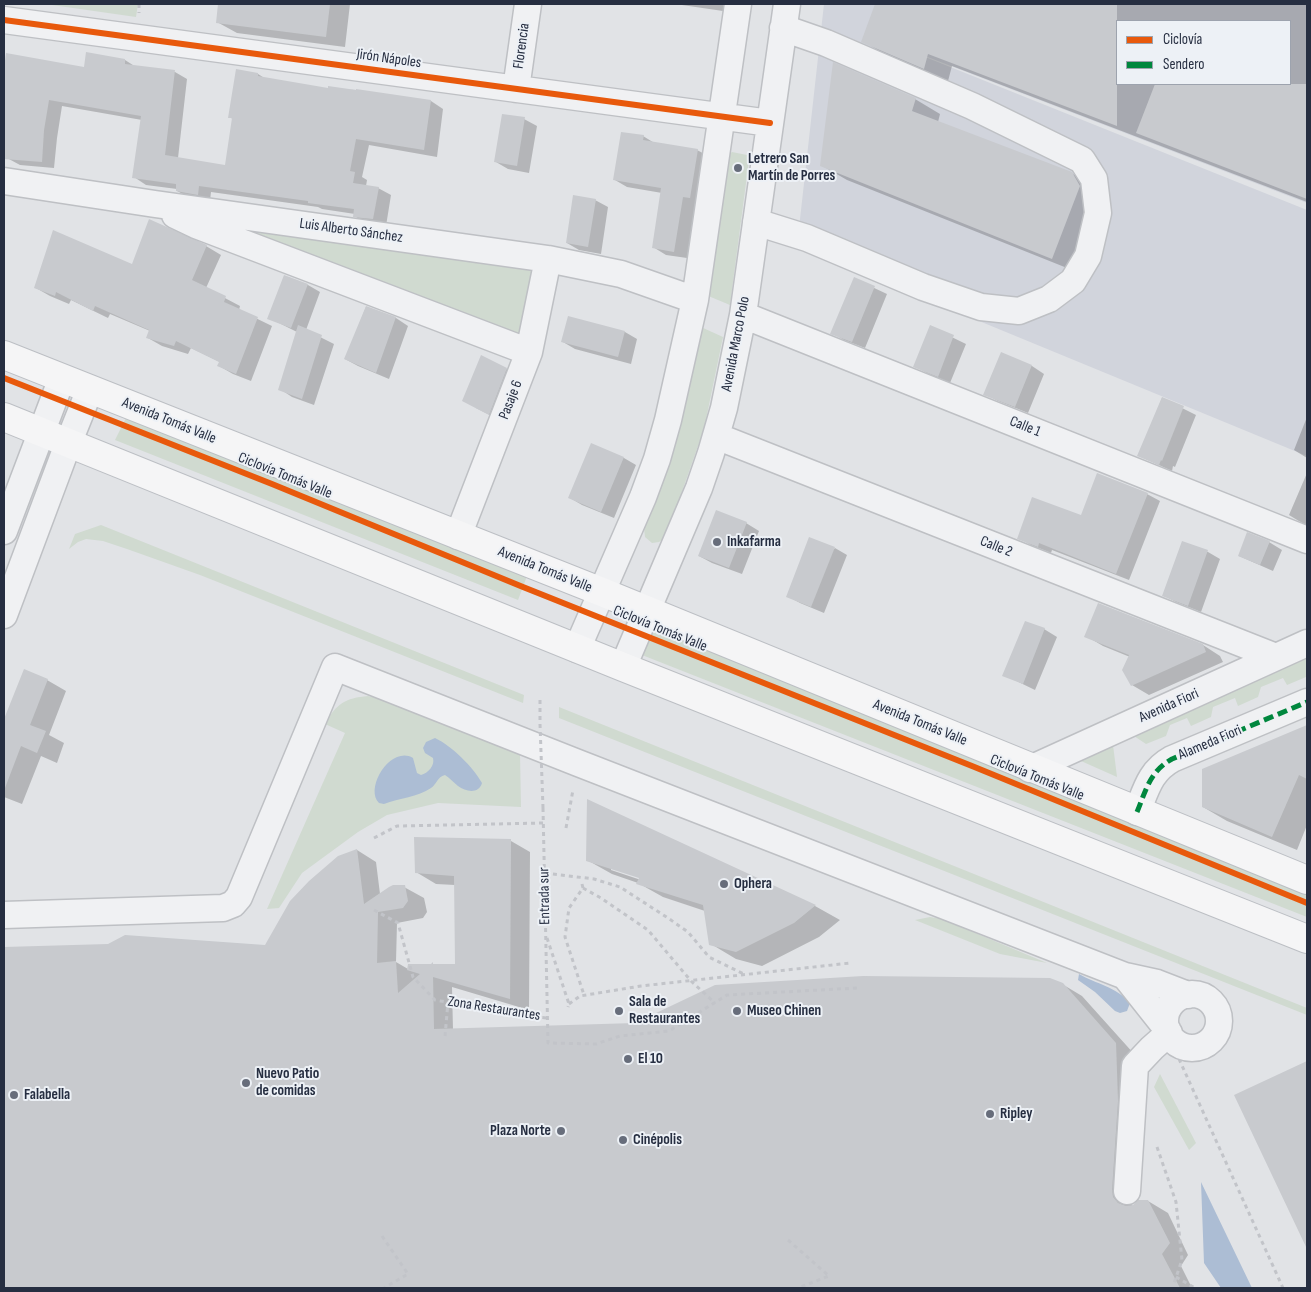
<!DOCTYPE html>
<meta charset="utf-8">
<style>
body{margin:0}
#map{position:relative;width:1311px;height:1292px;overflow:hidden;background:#e1e3e6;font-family:"Sofia Sans Condensed",sans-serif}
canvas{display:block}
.frame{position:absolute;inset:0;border:5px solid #262e41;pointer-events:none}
.legend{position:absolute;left:1116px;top:20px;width:175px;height:65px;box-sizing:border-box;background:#edf1f6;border:1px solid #9da3ae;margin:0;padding:6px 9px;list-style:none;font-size:15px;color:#262e41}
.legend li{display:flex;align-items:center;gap:10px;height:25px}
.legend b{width:25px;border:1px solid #9da3ae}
</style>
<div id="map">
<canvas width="1311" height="1292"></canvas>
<div class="frame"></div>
<ul class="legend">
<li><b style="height:6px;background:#e8590c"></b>Ciclovía</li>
<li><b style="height:6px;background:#00873e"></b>Sendero</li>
</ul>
</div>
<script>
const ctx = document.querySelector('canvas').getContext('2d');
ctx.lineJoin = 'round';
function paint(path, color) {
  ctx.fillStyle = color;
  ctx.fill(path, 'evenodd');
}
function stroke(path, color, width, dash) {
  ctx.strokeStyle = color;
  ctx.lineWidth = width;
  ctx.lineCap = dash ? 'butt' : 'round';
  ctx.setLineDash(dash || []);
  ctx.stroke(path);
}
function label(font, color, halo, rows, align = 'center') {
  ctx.font = font + ' "Sofia Sans Condensed",sans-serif';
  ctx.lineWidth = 4;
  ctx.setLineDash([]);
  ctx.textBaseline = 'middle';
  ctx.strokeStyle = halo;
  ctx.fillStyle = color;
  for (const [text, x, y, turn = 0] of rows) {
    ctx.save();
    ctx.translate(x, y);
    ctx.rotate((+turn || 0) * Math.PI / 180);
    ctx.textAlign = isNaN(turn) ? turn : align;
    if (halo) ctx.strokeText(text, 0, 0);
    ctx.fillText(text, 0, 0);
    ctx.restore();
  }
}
const built = new Path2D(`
 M824 4H1307V203L878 38 1307 210V456L797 246ZM1117 21H1290V84H1117Z`);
const green = new Path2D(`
 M45 4H138L136 17Z
 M732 152 747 155 749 160 730 305 706 295 727 155Z
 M195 215 533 268 522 337Z
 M701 327 723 337 704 429 666 537 659 542 652 543 645 537 644 528 679 428Z
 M127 416 527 576 518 600 115 440Z
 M101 525 524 695 523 703 200 575 127 549 103 541 86 539 78 542 69 549 75 534Z
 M653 629 1307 890V917L642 655Z
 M1307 658 1306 677 1287 685 1283 678 1261 687 1258 697 1238 706 1235 698 1213 707 1211 717 1191 726 1187 718 1170 725 1166 736 1146 744 1134 736Z
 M368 696 377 698 520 753 521 807 438 803 387 815 358 832 302 873 279 908 267 909 345 733 325 724C336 704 345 698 368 696Z
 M559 707 1307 1008V1015L559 718Z
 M1113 745 1117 777 1081 761V760Z
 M930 917 942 919 1047 963 1000 954 915 920Z
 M1160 1074 1196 1143 1189 1150 1154 1087Z`);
const water = new Path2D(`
 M435 738C452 746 473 767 482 783 479 794 466 792 458 786 453 782 450 778 445 775 437 777 437 784 431 788 418 797 399 798 384 804L379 803C364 788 391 745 413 758L417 773 421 775C428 773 435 766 433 758L425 753 423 748 426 742Z
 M1079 974C1096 984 1117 987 1130 1003L1127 1011 1120 1013 1115 1011 1095 992 1078 980Z
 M1201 1182 1252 1288H1221L1204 1263Z`);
const shadow = new Path2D(`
 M220 4H350L345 47 237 33 217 22Z
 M675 4H724L723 11Z
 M877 4H1307V202L952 66 948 81 886 55 863 41ZM1117 21H1290V84H1117Z
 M11 55 85 68 125 60 136 67 175 72 187 79 178 158 226 166 233 119 229 117 258 74 266 79 329 89 357 90 431 101 443 109 437 157 369 145 362 177 367 180 366 186 378 188 391 195 386 226 367 223 354 216 355 214 322 209 318 207 211 192 210 201 190 198 177 191V189L146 185 134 177 142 120 62 106 57 138 54 168 20 165 7 158 4 154V98Z
 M915 99 940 114 938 122 1071 173 1097 188 1077 272 847 180 821 165Z
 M524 119 537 126 529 173 508 169 496 162Z
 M643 136 656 144 697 150 710 157 702 204 696 203 687 258 666 255 653 247 662 193 627 187 615 180Z
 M595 200 608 207 601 254 579 250 567 243Z
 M206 246 221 255 206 288 240 306 239 310 272 326 251 381 233 374 219 366 220 362 191 348 188 354 162 346 148 338 150 331 110 314 108 318 71 300 69 304 50 296 36 288Z
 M285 276 308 285 320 292 306 330 334 344 314 405 292 397 280 389 297 332 269 318Z
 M855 279 887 294 865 348 844 340 832 333Z
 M366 307 396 318 408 326 389 379 358 366 345 359Z
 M569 317 625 332 637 339 631 364 575 349 563 342Z
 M931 327 966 344 950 383 927 373 915 366Z
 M1001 354 1032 366 1044 374 1028 413 998 401 985 394Z
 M506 369 519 377 502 421 476 408Z
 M1162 398 1196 415 1175 467 1173 466 1172 471 1139 456Z
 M1307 417V458L1294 450Z
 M592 445 624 458 636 465 614 518 582 505 570 498Z
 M1307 473V526L1289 515Z
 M1147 494 1160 501 1129 580 1052 550 1051 553 1031 545 1019 538Z
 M746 523 759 531 742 574 712 563 699 556Z
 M1183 542 1208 552 1220 559 1201 612 1176 602 1163 595Z
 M1269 542 1282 550 1273 571 1239 556Z
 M835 548 847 555 824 613 800 603 787 596Z
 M1044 629 1057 637 1035 690 1004 675Z
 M1086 636 1203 645 1220 656 1223 662 1149 695 1132 685 1130 657 1103 646Z
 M24 671 47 680 66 691 49 735 64 743 57 763 41 756 22 804 4 797V722Z
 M1302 729 1307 731V825L1297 850 1227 821 1203 807Z
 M588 801 815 906 840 920 819 937 762 966 736 959 711 944 705 911 663 897 638 883 612 874 587 860ZM611 868 645 879 644 881 611 870Z
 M511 841 530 852 529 1010 452 987 453 1030 635 1024 1062 984 1082 996 1135 1055 1132 1206 1148 1201 1168 1213 1188 1255 1181 1266 1192 1288H4V948L109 945 266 946 357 850 376 862 380 894 404 887 424 898 427 912 423 918 397 923 396 962 408 969 433 964 435 965H456L455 885 436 884 416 872Z
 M1307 1063V1246L1236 1096Z`);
const building = new Path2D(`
 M218 4H330L326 37 216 23Z
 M875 4H1117V126L928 54 924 69 861 42Z
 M86 52 125 59V64L175 70 165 155 225 165 232 118H228L236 69 258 73V76L328 88V86L356 90V89L431 100 424 150 356 139 350 171 355 172 353 183 379 187 373 219 353 217 354 209 308 203V201L199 186 198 195 176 191V184L132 178 141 116 49 100 44 130 42 162 4 159V68L6 53 84 67Z
 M833 62 916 98 912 111 1072 172 1080 186 1052 259 820 166Z
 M1155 84H1307V199L1136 133Z
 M502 114 525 117 517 166 494 162Z
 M621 132 644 135 643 140 698 149 690 198 683 197 674 252 652 248 661 188 613 180Z
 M573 195 596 199 588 247 566 243Z
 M149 219 207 245 192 280 226 296 224 302 258 317 236 374 217 366 219 362 176 341 174 346 146 338 149 330 95 306 93 311 56 292 55 296 34 288 53 230 132 264Z
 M284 275 308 284 291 328 267 319Z
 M854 277 875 286 852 342 830 334Z
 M366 306 396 317 376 373 344 359Z
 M568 316 625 331 618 357 561 342Z
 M298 325 322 335 302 399 278 390Z
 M930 325 954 335 938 377 913 367Z
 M1001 352 1032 365 1015 407 983 395Z
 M481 355 507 368 489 415 462 401Z
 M1162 397 1184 406 1162 461 1161 460 1159 465 1137 456Z
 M591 443 624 457 601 512 568 498Z
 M1097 473 1148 493 1116 574 1039 543 1038 547 1017 539 1032 497 1081 515Z
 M716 510 747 522 729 568 698 556Z
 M1247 532 1270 541 1260 565 1238 556Z
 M809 537 835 547 811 607 786 597Z
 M1182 541 1208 550 1188 606 1162 596Z
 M1098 603 1203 644 1206 652 1131 686 1122 670 1129 655 1084 637Z
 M1025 621 1045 628 1023 684 1002 676Z
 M24 669 48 679 30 725 46 731 37 753 21 746 5 788 4 719Z
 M1307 725V779L1299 775 1272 837 1202 807V769Z
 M587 799 816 905 794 923 736 952 709 945 703 905 636 884 639 878 586 861Z
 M414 837 511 839 510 999 433 977 434 1029 635 1023 715 985 863 976 1050 978 1063 983 1116 1043 1118 1101 1112 1190 1113 1197 1118 1203 1126 1206 1133 1205 1138 1200H1148L1170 1243 1162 1254 1180 1288H4V947L108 944 125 935 265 945 290 901 309 881 338 856 357 849 364 904 389 887 393 885H405L408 901 403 908 378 912 377 963 396 961 398 993 420 974 407 970 408 964H431L433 962V964H455L454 876 415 873Z
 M1307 1061V1249L1234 1095Z`);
const path = new Path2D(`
 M139 4V13
 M540 720V700
 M543 808 548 1043 596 1044 620 1036 669 1031 727 995 857 988
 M566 828 573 790
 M374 838 397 826 544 823
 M545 873 594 879 620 887 668 918 688 932 709 957 746 975
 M582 884 583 888 569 908 565 937 584 995
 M583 888 601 898 648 930 691 981 715 1003
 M374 910 398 923 413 977 435 1000 523 1016 547 1018
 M547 938 569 1004 568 1007
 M569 1004 580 996 641 986 850 963
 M445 1036 448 1002
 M1179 1059 1283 1288
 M1157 1147 1176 1202 1182 1260 1173 1286
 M382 1236 408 1274 384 1288
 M788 1240 829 1276 798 1288
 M1176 1277 1195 1288`);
const minor = new Path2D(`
 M4 20 770 123
 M516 89 528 4
 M4 181 155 204 548 259 621 274 695 300
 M175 215 196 225 529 352
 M756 222 807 238 923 287 981 307 1019 311 1049 299 1073 281 1088 256 1098 213 1094 179 1082 160 972 106 826 43 783 28
 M743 315 1307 540
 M716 436 1276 657
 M4 531 62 378
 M458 536 529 352 548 259
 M4 615 68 444 90 389
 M577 649 643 497 657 459 668 420 695 300 738 4
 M623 667 699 488 711 453 724 408 743 315 787 4
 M1030 769 1307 643
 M1137 812C1146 790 1150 771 1172 759L1307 702
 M4 915 223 908 233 904 239 897 335 667 578 763 1125 976 1157 983 1188 995
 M1125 976 1167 1029
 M1165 1021a27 27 0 1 1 54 0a27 27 0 1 1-54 0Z
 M1127 1191 1135 1066 1152 1048 1169 1033`);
const major = new Path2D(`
 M4 355 602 592 1307 880
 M4 417 623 667 1307 939`);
const pathBridge = new Path2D(`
 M540 724 543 808`);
const quiet = new Path2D(`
 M1137 812C1146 790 1150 771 1172 759L1307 702`);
const cycleway = new Path2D(`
 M4 20 770 123
 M4 378 272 484 523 587 972 766 1307 903`);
const markers = [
 [738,168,5,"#676d7b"],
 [717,542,5,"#676d7b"],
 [724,884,5,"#676d7b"],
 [619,1011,5,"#676d7b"],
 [737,1011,5,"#676d7b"],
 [628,1059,5,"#676d7b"],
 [246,1083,5,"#676d7b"],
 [14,1095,5,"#676d7b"],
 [990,1114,5,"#676d7b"],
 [561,1131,5,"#676d7b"],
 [623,1140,5,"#676d7b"]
];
const streetNames = [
 ["Florencia",522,46,-82],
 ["Jirón Nápoles",389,59,8],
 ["Luis Alberto Sánchez",351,231,8],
 ["Avenida Marco Polo",736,344,-79],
 ["Pasaje 6",511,400,-69],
 ["Avenida Tomás Valle",169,421,22],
 ["Calle 1",1025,427,22],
 ["Ciclovía Tomás Valle",285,476,22],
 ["Calle 2",996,547,22],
 ["Avenida Tomás Valle",545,570,22],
 ["Ciclovía Tomás Valle",660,629,22],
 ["Avenida Fiori",1169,706,-24],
 ["Avenida Tomás Valle",920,723,22],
 ["Alameda Fiori",1210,743,-23],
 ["Ciclovía Tomás Valle",1037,778,22],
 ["Entrada sur",545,896,-91],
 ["Zona Restaurantes",494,1009,9]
];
const poiNames = [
 ["Letrero San",748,159],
 ["Martín de Porres",748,176],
 ["Inkafarma",727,542],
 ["Ophera",734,884],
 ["Sala de",629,1002],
 ["Restaurantes",629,1019],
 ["Museo Chinen",747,1011],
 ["El 10",638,1059],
 ["Nuevo Patio",256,1074],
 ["de comidas",256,1091],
 ["Falabella",24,1095],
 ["Ripley",1000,1114],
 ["Plaza Norte",551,1131,"right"],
 ["Cinépolis",633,1140]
];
paint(built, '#d1d4dc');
paint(green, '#d0dad0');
paint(water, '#acbdd4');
paint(shadow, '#0003');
paint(building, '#c8cace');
stroke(minor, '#bec0c4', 29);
stroke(major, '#bcbfc4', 30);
stroke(path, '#c2c4c9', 3, [4, 4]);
stroke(minor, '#f0f1f3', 26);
stroke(major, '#f5f5f6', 28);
stroke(pathBridge, '#c2c4c9', 3, [4, 4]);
stroke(quiet, '#00873e', 5, [10, 5]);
stroke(cycleway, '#e8590c', 6);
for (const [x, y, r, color] of markers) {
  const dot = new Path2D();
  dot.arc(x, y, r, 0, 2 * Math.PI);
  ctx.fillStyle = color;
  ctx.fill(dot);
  stroke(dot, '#edf1f6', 2);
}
label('15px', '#262e41', '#edf1f6', streetNames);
label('bold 15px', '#262e41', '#edf1f6', poiNames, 'left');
</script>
